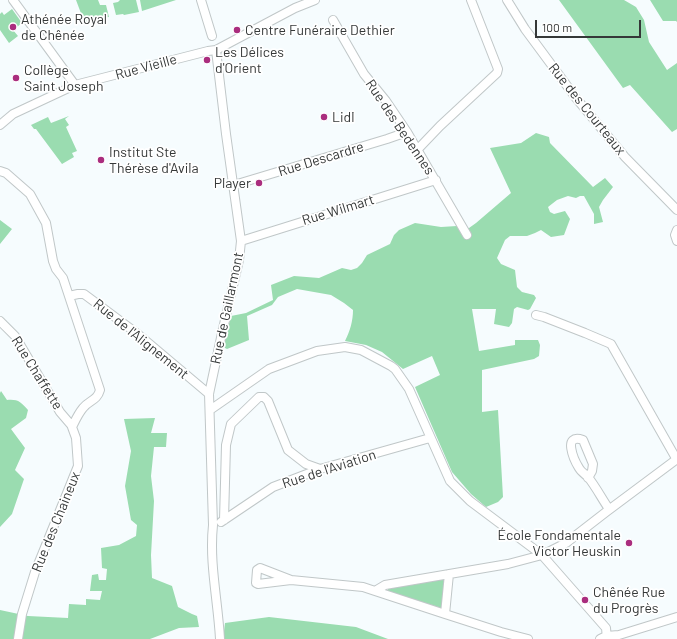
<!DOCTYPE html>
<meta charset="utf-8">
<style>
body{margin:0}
#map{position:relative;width:677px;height:639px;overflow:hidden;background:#f6fcfe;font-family:Barlow,sans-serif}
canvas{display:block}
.scale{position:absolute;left:535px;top:20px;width:106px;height:18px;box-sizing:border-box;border:2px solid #353838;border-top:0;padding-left:5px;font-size:12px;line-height:14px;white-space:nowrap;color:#353838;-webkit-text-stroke:3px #fff;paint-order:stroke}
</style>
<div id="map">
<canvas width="677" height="639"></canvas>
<div class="scale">100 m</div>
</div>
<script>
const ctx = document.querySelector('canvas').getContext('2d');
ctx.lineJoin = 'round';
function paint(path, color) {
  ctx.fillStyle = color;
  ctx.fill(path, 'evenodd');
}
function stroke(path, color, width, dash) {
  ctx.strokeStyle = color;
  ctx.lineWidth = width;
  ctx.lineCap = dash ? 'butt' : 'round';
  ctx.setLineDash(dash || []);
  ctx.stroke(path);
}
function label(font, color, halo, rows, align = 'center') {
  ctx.font = font + ' Barlow,sans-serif';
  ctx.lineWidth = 3.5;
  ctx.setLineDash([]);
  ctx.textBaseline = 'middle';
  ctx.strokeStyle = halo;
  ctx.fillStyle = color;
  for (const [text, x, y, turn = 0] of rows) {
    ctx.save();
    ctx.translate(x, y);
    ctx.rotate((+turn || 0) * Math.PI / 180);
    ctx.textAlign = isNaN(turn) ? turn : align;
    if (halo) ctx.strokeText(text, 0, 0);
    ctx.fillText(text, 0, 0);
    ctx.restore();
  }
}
const green = new Path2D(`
 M76 0H98L100 5H106L109 17 101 18V20L85 24Z
 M120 0H136L139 12 124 15 123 14 116 15 113 3 118 2Z
 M140 0H176L142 11Z
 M559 0H624L636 7 644 20 649 42 667 70 677 63V129L672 132 630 85 623 88Z
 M650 0H677V22L676 21H663Z
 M12 9 22 23 13 30 18 36 9 43 0 30V14L2 12 4 15Z
 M69 116 65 119 69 125 66 127 77 151 72 153 74 157 62 164 36 129H34L31 125 48 117 51 123Z
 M536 133 549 137 550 143 593 187 605 178 613 187 603 200 599 207 603 222 594 224V214L584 196H580L576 198 568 196 557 200 548 207 550 212 554 214 565 211 570 219 564 235 551 237 541 230 535 233 527 236H510L505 240 497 258 501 264 515 270 517 287 522 292 534 295 536 298 530 309 528 310 517 307 514 309 512 323 509 327 494 324 496 309H472L479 351 515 345V340H538L540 345 539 356 534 359 482 370V412L498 410 503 497 498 502 486 507 471 494 452 472 415 387 440 375 432 356 403 369 382 352 366 345 345 341C350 331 353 321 353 310L344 303 331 295 297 289 278 297 272 305 247 316 249 340 227 349 223 347 231 316 246 313 273 300 271 285 294 276 319 278 342 268 351 270 357 268 362 263 367 255 390 244 394 235 399 230 415 223 441 227 457 226 462 233 476 223 511 193 490 148 521 143Z
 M0 220 12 229 0 244Z
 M1 391 7 400C18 399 21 402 28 410L26 418 11 429 25 448 15 470 24 479 12 514 0 527V393Z
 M155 418 151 433H167L166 447H154L151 476 154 501 151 555 152 578 172 586 178 607 192 614 197 616 199 627 179 628 150 639H0V610L28 616 68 618 69 604 86 605V599L100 600 102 591H90L92 575 98 574 99 580H106L107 569 102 568 101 548 119 545 136 536 137 525 131 520 125 486 131 451 124 419Z
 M444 578 446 580 443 607 441 608 388 591V588Z
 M269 617 356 627 388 639H223L225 623Z`);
const minor = new Path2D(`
 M13 0 75 85
 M201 0 212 36
 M507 0 525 29 576 98 625 157 677 210
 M333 20 364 74 386 101 407 132 467 235
 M216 50 226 134 241 241 239 260 222 333 209 394 213 525C209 563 218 601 220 639
 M0 125 13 114 75 85 208 51 216 50 295 8 315 0
 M418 149 440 126 497 73 498 69 471 0
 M0 171 6 173 30 194 46 223 53 261 56 269 63 278 100 390C97 401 89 400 83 408 78 414 75 421 72 427L76 438 78 466 35 572 22 614 18 639
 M234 185 387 139 407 132
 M677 230 675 235 677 241
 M241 241 436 180
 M69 296 78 294H84L139 335 209 394
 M536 315 544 317 585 333 611 344 677 460
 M0 321 15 336 60 412 72 426
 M210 410 269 369 317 351 345 347 361 350 391 366 395 369 409 389 450 481 470 501 542 555 606 628 607 639
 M588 478 592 471 593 464 583 440C562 433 574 460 579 468 581 472 585 474 588 477 596 487 602 499 609 509
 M224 520 226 445 231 424 259 397H264L268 401 288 450 306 464 320 469
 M221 522 273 487 320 469 430 438
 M449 574 445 614 375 591 385 585 508 564 542 555 566 543 606 512 677 459
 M291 580 260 568 257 570 256 583 258 584 291 580 363 587 375 591
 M445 614 501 632 528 639
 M600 639 606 636 619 635 677 617`);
const markers = [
 [13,27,4,"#aa2d7e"],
 [237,30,4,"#aa2d7e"],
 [207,60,4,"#aa2d7e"],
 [16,78,4,"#aa2d7e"],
 [324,117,4,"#aa2d7e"],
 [101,160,4,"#aa2d7e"],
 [259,183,4,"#aa2d7e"],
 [629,543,4,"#aa2d7e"],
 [585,600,4,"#aa2d7e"]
];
const poiNames = [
 ["Athénée Royal",21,19],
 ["de Chênée",21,35],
 ["Centre Funéraire Dethier",245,30],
 ["Les Délices",215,52],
 ["d'Orient",215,68],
 ["Collège",24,70],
 ["Saint Joseph",24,86],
 ["Lidl",332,117],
 ["Institut Ste",109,152],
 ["Thérèse d'Avila",109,168],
 ["Player",251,183,"right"],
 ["École Fondamentale",621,535,"right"],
 ["Victor Heuskin",621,551,"right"],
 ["Chênée Rue",593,592],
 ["du Progrès",593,608]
];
const streetNames = [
 ["Rue Vieille",146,67,-15],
 ["Rue des Courteaux",587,109,51],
 ["Rue des Bedennes",400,127,56],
 ["Rue Descardre",321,159,-17],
 ["Rue Wilmart",338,210,-17],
 ["Rue de Gaillarmont",227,308,-78],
 ["Rue de l'Alignement",141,339,39],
 ["Rue Chaffette",37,373,58],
 ["Rue de l'Aviation",329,469,-18],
 ["Rue des Chaineux",56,522,-68]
];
paint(green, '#9adcb0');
stroke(minor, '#c0c7c8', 10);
stroke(minor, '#fff', 8);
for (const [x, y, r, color] of markers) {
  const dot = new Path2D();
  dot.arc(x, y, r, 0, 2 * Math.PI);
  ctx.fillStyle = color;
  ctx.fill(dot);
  stroke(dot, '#fff', 1.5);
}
label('14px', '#353838', '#fff', poiNames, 'left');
label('14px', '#353838', '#fff', streetNames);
</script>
